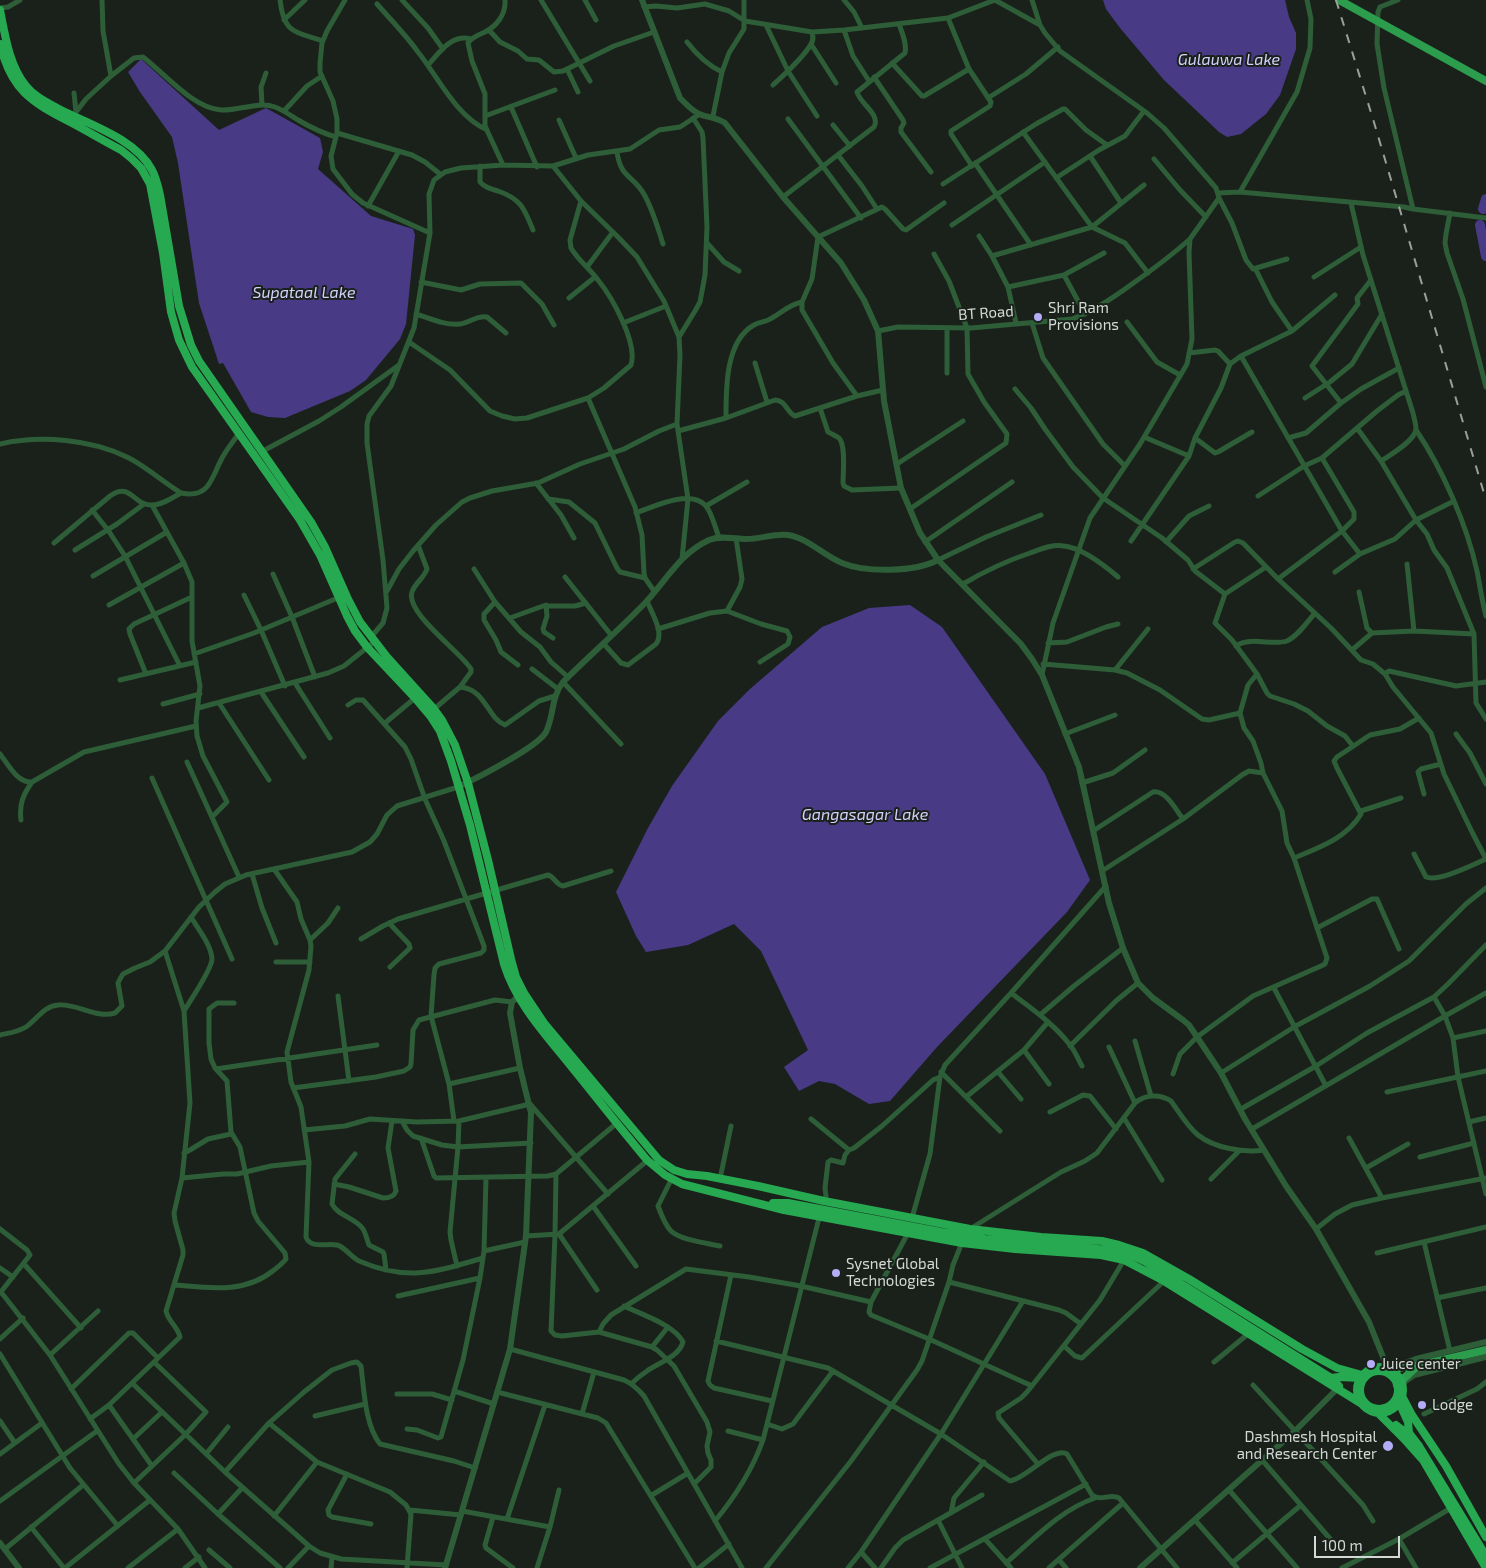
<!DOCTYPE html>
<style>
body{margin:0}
#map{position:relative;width:1486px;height:1568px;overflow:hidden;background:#1a211b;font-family:"Exo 2",sans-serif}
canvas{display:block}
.scale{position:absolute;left:1314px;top:1536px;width:86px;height:22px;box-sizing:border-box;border:2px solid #d4d9d5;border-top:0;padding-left:6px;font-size:15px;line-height:18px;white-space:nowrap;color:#d4d9d5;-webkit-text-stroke:4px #1a211b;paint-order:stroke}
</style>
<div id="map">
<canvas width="1486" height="1568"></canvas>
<div class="scale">100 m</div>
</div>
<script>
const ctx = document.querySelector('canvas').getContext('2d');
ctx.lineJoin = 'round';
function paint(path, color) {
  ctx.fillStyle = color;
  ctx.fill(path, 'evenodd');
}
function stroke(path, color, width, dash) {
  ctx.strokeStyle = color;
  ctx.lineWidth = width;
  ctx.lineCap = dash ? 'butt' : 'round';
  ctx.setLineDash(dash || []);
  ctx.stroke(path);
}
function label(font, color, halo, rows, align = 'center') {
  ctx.font = font + ' "Exo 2",sans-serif';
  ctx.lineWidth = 4;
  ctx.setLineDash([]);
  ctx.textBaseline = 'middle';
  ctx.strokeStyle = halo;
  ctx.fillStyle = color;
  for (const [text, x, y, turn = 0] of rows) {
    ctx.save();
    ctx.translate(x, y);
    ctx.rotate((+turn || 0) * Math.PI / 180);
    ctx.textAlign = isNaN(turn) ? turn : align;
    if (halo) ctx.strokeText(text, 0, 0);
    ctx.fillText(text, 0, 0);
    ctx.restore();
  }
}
const water = new Path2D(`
 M1103 0H1285L1289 17 1296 33V49L1280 95 1266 114 1241 134 1227 137 1219 132 1164 80 1120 28 1106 9Z
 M141 59 219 130 266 108 320 138 323 152 318 169 371 216 413 229 415 235 406 324 400 339 366 380 350 391 285 418 268 417 251 412 223 363 219 364 199 303 178 163 172 137 140 92 128 72Z
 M910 605 942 627 1045 774 1090 880 1067 912 937 1047 890 1101 869 1104 835 1084 819 1081 799 1091 784 1067 808 1050 761 951 734 924 688 945 646 952 636 936 616 892 648 828 672 786 718 721 750 689 822 627 869 608Z`);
const river = new Path2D(`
 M1483 209 1486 199
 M1480 225 1486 256`);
const minor = new Path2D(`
 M280 0C284 34 294 31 323 41
 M345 0 327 31 322 43 320 63V72L333 101 337 119V133L331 156 333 169 352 194 363 203 430 233
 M402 0 428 28 443 49
 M541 0 590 81
 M585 0 596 20
 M844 0 854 12 862 28
 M995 0 1040 25
 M1032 0 1040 25 1045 33 1060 51 1147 113 1164 128 1216 188 1219 198 1190 239 1189 252 1192 339 1187 364 1140 444 1090 518 1053 623 1042 675
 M1398 0 1380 7 1378 12 1377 44 1384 88 1413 209
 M377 4C391 20 406 35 418 52 438 77 456 116 487 130
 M644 7 656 6 677 8 705 4 729 11 745 21 812 32 844 30 948 18 995 0
 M0 8 8 7 20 0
 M948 18 969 69 991 102 990 106 951 131V134L972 166
 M284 20 305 0
 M766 25 788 71 817 116
 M489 30 500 42 518 51 527 59 539 60 554 72 563 71 614 46 654 32
 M844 30 853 56 869 81
 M687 42C697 55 707 65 722 72
 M811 44 836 83
 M892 63 922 96H924L969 69
 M428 65C439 53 452 33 471 39
 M567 69 578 92
 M111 76 134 58 143 57C165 74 193 108 221 110 239 111 258 101 275 107 283 110 290 115 298 120 310 127 322 133 336 137
 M874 77 903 120 904 123 901 128V132L931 172
 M773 85C784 75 804 57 811 44 814 40 813 36 812 32
 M74 93 76 112
 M988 98 1026 74 1058 47
 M262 105 261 87 266 73
 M511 107 537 167
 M284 111 307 86 322 76
 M73 116 86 99 111 76 103 31 102 0
 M485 116 555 90
 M713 116 722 72 729 53 744 29V0
 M788 119 861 218
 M559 120 576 158
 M833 125 850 146
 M1023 132 1092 227 1125 243 1148 273
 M337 133 412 155 425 162 440 174
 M617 151C620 179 634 175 645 196 653 211 658 228 663 244
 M838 155 862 186 877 209
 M1090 156 1121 203
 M1154 159 1180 190 1206 217
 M975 163 1031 245
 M503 165 485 126V94L472 61 468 43C472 37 479 35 485 32 497 26 506 14 505 0
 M480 166V182C484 187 491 189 498 191 521 199 524 208 533 230
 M553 166 581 201 619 238 637 257 664 301 679 337
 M1056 178 1099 150 1125 136 1144 111
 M943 184 1036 124 1063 109H1065L1086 130 1107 145
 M1240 192 1297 92 1310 48 1311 19 1307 0
 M1218 193 1240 192 1404 207 1413 209 1486 218
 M783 197 874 127C881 114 860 104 857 92L905 53C907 43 902 33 899 24
 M1219 198 1232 223 1246 260 1253 269 1287 259
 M1351 203 1363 255 1413 413C1414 418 1416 424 1416 429 1415 441 1390 455 1381 461
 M368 206 399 151
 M1450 213 1446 234 1445 243 1447 253 1463 299 1486 387
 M952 225 1045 162
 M979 236 992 256
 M707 243 724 262 739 271
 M587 267 613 232
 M1256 270 1272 302 1292 331
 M1064 275 1085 314
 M1314 277 1361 247
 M421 282 461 290 480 284 521 283 542 304 554 325
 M1008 287 1064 275 1104 253
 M569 298 595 277
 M416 314C429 318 446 326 460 324 469 323 477 315 487 317L506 333
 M1127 322 1157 362 1180 375
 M623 323 666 306
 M1016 323 1008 287 992 256 1092 227 1144 185
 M1032 323 1043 358 1103 444 1125 466
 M878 331 898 327 971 328 1072 319C1094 311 1113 298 1132 284 1152 270 1172 255 1190 239
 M409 342 450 370 490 411 502 416 515 419 527 418 588 398 604 388 631 365C638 343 612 297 598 280 590 269 578 260 571 248L570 240 581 201
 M1189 353 1215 350 1218 351 1230 364
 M1241 356 1342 531 1360 554
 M755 363 767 402
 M947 373V328
 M1015 389 1031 408 1045 429 1073 467 1103 498 1162 538 1188 560 1195 571 1225 594 1215 623 1232 640 1257 674
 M857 396 833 363 802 310V302L812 279 818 237 882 207 885 209 903 229 906 230 944 203
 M588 398 635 507 642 535 644 573 645 578 654 591
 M1305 398 1330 382 1352 364 1382 314
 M1341 403 1312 366 1358 304 1357 298 1371 280
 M820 408 828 432C832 434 836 436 839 438 846 445 843 473 843 483L844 486 852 490 901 488
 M726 418C726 390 725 341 754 325 759 322 766 322 772 318 783 312 788 305 802 302
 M1357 428 1381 461 1416 520 1427 534 1434 550 1447 568 1474 634 1476 703 1486 719
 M1416 430C1442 468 1467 525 1477 571 1480 586 1482 601 1486 616
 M678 431 726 418 775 400C787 401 786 412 795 416L857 396 883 390
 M1144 437 1189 456
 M1195 438 1215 453 1218 452 1252 432
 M1288 438 1306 433 1341 403 1361 389 1399 368
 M0 444C40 435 92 439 129 458 148 468 163 482 181 493 209 499 211 479 221 460 226 450 233 442 239 433
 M263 451 319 421 341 407 399 365
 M897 464 963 421
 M536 483 561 515 574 538
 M1258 496 1304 466 1322 458 1377 411 1398 395 1406 391
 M548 499 569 502 595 523 617 568 620 572 645 578
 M152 505 184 563 192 582V641L200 686 196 721 197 736 203 756 227 802 212 817
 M706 506 747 482
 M910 509 1006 443 1007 434 984 402 968 374 967 328 949 281 934 254
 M92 510 108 530 125 556 180 666
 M636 513C653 507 689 489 705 505 712 512 715 528 719 537
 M1131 541 1189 456 1195 438 1221 388 1230 364 1241 356 1292 331 1335 295
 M925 542 1012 482
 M1166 542 1189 516 1209 506
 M54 543 110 496C131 481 133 506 152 505 162 505 172 498 181 493
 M418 545 427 569C424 578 415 583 412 592 405 613 461 652 471 669V672L460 687 434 709
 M75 550 117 524 144 504
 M682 559 688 499 677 424 680 355 679 337 695 311 700 302 705 275 707 227 703 138 702 132 693 118
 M938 560 986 537 1041 515
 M1407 564 1414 631
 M474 569 495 602 521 632 540 647 551 662 568 677
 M1193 569 1235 542 1238 541 1243 543 1278 579 1331 628 1361 660 1373 664 1385 674 1393 687 1431 733 1444 774 1472 832 1486 859
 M1335 572 1360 554 1395 539 1416 520 1454 501
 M273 574 292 617 315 677
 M93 576 167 532
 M565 577 611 635
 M1278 579 1342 531 1354 519V512L1322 458
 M963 584C985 571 1006 561 1030 553 1041 549 1052 544 1064 546 1082 548 1104 565 1118 577
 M387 591 399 569 413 551 436 525 462 502 470 498 492 491 538 483 580 464 624 449 659 431 677 424
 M1359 592 1367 628 1372 633 1414 631 1474 634
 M1225 594 1266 567
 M244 595 261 630 285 686
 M495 602 484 614V620L496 640 501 652 518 665
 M109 605 184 563
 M546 605 547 616 543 629 544 632 553 638
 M727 611 740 587 742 579 736 538
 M510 618 543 606H575L586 603
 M658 629 710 613 727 611 761 624 787 631 790 637 788 644 760 662
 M371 637 383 623 387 608 383 560 367 443V424L369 416 391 386 414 328 430 233 429 194 434 180 445 172 461 168 503 165 553 166 588 155 630 149 659 130 680 127 700 114
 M603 643 621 663 628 665 656 644C665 633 651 612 647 601
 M1048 643 1067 642 1106 627 1118 624
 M1236 646C1251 636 1272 646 1287 641 1298 636 1307 622 1315 613
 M1352 650 1372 633
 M194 654 254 633 340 597
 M1043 664 1115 670 1127 673 1160 690 1202 719 1209 720 1240 713
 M532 669 558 689
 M1115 670 1148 629
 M146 674 130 634 129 629 134 624 192 597
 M1385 674 1389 671 1456 686 1486 682
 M120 680 196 662
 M563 682 621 744
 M295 683 330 738
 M460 687C486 689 487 718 505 725L539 701 555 696
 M261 692 304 757
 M219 703 269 780
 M163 704 200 694
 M348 705 356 700H363L405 747 411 759 425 799 444 841 484 946V950L481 953 439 964 435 968 434 975 431 1016 449 1084 454 1121
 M198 708 328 673 344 666 374 642
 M385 723 415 698
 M1065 734 1115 715
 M1456 734 1470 753 1486 784
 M0 754C8 764 17 783 32 782L84 752 196 726
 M187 762 239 877
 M152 778 232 959
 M1082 783 1113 773 1145 750
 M1424 794 1418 772 1421 769 1441 764
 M1361 811 1401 798
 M21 820C19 804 23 795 32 782
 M1093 831 1153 792C1166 790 1176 810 1183 819
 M1414 854 1426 877C1439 882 1472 865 1486 859
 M1294 858C1318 848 1347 838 1361 814L1337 768 1334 761 1337 757 1370 735 1400 729 1419 718
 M274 869 297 902 301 919 310 940 311 946 309 970 287 1052 291 1082 301 1107 309 1162 306 1237C310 1249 327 1243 337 1245 345 1247 351 1257 359 1261 408 1282 435 1272 483 1258
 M1102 871 1183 819 1242 775 1249 771 1263 773
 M252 874 262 908 276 943
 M389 923 409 944 410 948 390 967
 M1317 928 1372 899H1377L1399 949
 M361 939 383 926 398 919 548 875C555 877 556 885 563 886L611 871
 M310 940 328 923 338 908
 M276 962H310
 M1274 988 1326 1086
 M1011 993C1032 1009 1054 1024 1070 1045 1075 1051 1078 1059 1082 1066
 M338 996 349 1081
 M1434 997 1445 1016 1453 1038 1458 1077 1486 1194
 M184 1011C190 1001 212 969 212 959 211 944 198 929 191 917
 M1040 1015 1074 986 1123 948
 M0 1035C9 1033 18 1032 26 1027 36 1020 44 1006 58 1005 77 1003 96 1019 115 1013L122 1006 118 983 120 979 123 974 135 968 150 962 165 951 199 907 215 892 225 884 246 875 352 852 370 842 377 834 387 815 397 806 458 787
 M1453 1038 1486 1031
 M1135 1041 1151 1096
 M1070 1046 1117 1000 1138 983
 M1109 1047 1135 1103
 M1024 1050 1049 1084
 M216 1069 377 1045
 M941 1072 1000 1131
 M998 1072 1021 1099
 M1221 1073 1294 1027 1370 986 1409 961 1466 904 1486 888
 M1173 1074 1180 1054 1197 1037 1253 996 1321 966 1325 964 1327 958 1294 858 1287 843 1282 811 1263 773 1261 763 1253 741 1244 728 1240 713 1248 685 1257 674 1267 693 1270 696 1294 704 1308 711 1327 726 1345 736 1353 746
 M449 1084 520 1068
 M293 1088 376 1077 404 1071 410 1067 411 1064 413 1030 419 1020 495 1000 512 1002
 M1387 1092 1486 1071
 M966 1097 1024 1050 1048 1022
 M1241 1109 1316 1066 1367 1033 1434 997 1448 984 1486 945
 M1050 1112 1083 1095 1090 1096 1116 1129
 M1124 1118 1162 1180
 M811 1119 849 1150 854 1148 882 1126 933 1080 940 1077
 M402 1121 407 1130 413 1136 442 1145 458 1147 531 1143
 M1469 1122 1486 1118
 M1252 1129 1445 1016 1486 993
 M304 1130 345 1126 370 1119 417 1122 459 1121 530 1104 608 1194
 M421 1138 434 1176 436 1178 548 1176 556 1174 617 1123
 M1349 1138 1382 1198
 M184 1153 190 1150 208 1139 231 1134
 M355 1154 335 1179 332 1204C338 1216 356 1218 363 1229 366 1234 367 1240 369 1245L383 1252 384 1254 386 1270
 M1420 1157 1474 1143
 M1366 1168 1408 1144
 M556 1174 555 1235 551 1331 555 1335 562 1336 599 1332 652 1347 657 1350 674 1366 707 1422 710 1432 707 1446 708 1453 711 1460V1467L694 1484
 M182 1178 223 1174H237L271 1166 309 1162
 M720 1179 731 1126
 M1211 1179 1239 1151
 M671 1180 658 1206C661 1214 665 1225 671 1231 680 1240 707 1243 720 1246
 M334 1184 349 1187 383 1198C389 1198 394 1197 396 1191L388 1148 392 1121
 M824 1202 826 1196 825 1188 828 1162 831 1160 843 1163 845 1155 849 1150
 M593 1206 636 1266
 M912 1218 930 1154 940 1077 945 1065 1011 993 1106 886
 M0 1229 27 1250 30 1255 0 1293
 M970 1229 1061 1172 1085 1161 1097 1153 1135 1103C1145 1094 1160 1094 1171 1101 1179 1112 1187 1126 1198 1135 1214 1148 1244 1153 1264 1150
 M1316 1229 1335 1214 1352 1205 1382 1198 1486 1178
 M908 1233 871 1302 869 1312 871 1315 929 1339 1032 1386
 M559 1234 597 1290
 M526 1236 559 1234 648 1160
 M1424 1242 1450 1351
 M484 1251 525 1242
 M1377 1253 1486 1227
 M24 1264 81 1328
 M457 1266 451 1240 450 1232 458 1147 459 1121
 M0 1268 13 1277
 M731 1275 708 1381 710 1385 714 1388 772 1401
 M949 1282 1059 1310 1066 1313 1081 1324
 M175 1285C209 1288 245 1294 274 1270 278 1267 282 1264 286 1259L285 1253 258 1221 254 1213 240 1147 231 1132 227 1081 215 1068 211 1059 209 1043V1009L217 1003H234
 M1 1292 50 1355 119 1464 134 1483 178 1529 205 1568
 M398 1296 480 1278
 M1437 1298 1486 1288
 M624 1306C640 1314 675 1325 683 1342 679 1357 658 1363 647 1371 641 1375 636 1379 631 1384
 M599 1332 603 1324 611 1315 686 1269 749 1277 801 1286 871 1302
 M0 1339 23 1318
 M716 1341 828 1368 941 1434 1010 1481C1026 1479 1053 1446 1067 1454L1092 1495C1101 1502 1110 1493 1119 1498L1177 1568
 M1064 1346 1075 1356 1082 1358 1164 1281
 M652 1347 668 1327
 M510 1349 624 1380C633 1384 638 1389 644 1396L742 1568
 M0 1354 70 1468 118 1526
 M50 1355 98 1311
 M1214 1362 1248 1334
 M132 1383 225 1472 309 1546 320 1553 341 1559 446 1565
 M1253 1385 1363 1505 1373 1521
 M71 1389 129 1333H133L158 1358
 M454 1391 494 1404
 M497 1392 598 1418 606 1423 695 1568
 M397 1394H432L452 1400
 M109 1405 152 1466
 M582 1414 594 1372
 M1424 1414 1477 1389 1486 1382
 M315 1416 365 1404
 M90 1419 109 1405 180 1337C178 1327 168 1321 166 1311L183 1255V1250L175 1221 174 1213 182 1178 190 1103 184 1011 165 951
 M0 1421 15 1443
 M269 1423 317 1462 390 1492 406 1505 411 1514 407 1568
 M767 1424 782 1429 793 1424 833 1371
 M407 1429 417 1430 438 1438 441 1437 463 1360 480 1278 484 1251 486 1178
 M728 1431 763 1440
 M133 1439 162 1412
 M0 1454 42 1423
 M206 1454 228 1427
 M1262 1460 1332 1541
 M1038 1464 999 1418 998 1413 1021 1398 1027 1392 1100 1300 1124 1260
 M225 1472 269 1423 304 1392 332 1370 351 1363 357 1362 361 1366C364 1390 365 1425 380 1444L454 1461 475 1468
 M174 1473 218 1514 280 1568
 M347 1474 328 1510 329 1515 332 1517 371 1524
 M134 1483 185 1435 206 1412 154 1362
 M1229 1490 1297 1568
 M652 1495 688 1473
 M0 1501 97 1431
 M410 1510 461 1515
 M462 1511 550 1527
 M951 1513 954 1498 984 1462
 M218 1514 242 1488
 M274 1516 317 1462
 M493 1517 485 1545 486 1548 513 1568
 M507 1519 545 1405
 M938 1520 962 1568
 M1195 1520 1237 1568
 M715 1521C734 1498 753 1468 763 1440L820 1214
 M31 1527 64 1568
 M985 1539 1011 1568
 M1399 1539 1416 1568
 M5 1549 83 1485
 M209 1550 230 1568
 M861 1552 875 1568
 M1059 1560 1066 1568
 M1006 1563C1034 1539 1060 1510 1095 1498
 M1232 1563 1301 1505
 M65 1568 150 1500
 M128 1568 178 1529
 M185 1568 199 1557
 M288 1568 309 1546
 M331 1568 332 1557
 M537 1568 550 1527 559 1490
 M699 1568 729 1544
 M766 1568 851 1461 917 1370 922 1361 949 1282 953 1265 963 1240
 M848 1568 861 1552 941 1434 1023 1301
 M881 1568 895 1548 903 1540 982 1495
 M930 1568 1086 1484
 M1049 1568 1123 1503
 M1342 1568 1399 1539 1451 1508`);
const tertiary = new Path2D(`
 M642 0 680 98C686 104 691 110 699 114 709 118 716 117 725 123L783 197 841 263 864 300 878 331 884 401 901 488 920 533 938 560 1021 644 1032 659 1042 675 1079 767 1109 903 1123 948 1138 983 1153 998 1183 1020 1189 1025 1221 1073 1245 1119 1286 1186 1316 1229 1369 1322 1387 1367
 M458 787C475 779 538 747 546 732 554 716 551 697 563 682 590 655 619 630 645 603 667 580 679 554 709 540 721 535 734 539 747 539 760 539 775 533 788 535 808 538 824 556 842 563 866 573 915 572 938 560
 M1394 1367 1416 1359 1486 1342
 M1404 1382 1414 1375 1486 1357
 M0 1543 19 1568
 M445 1568 510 1349 526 1236 531 1113 520 1068 510 1013 512 1002 521 994
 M1140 1568 1294 1432 1337 1389`);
const primary = new Path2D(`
 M1339 0 1486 81
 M1388 1373C1397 1368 1406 1365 1417 1366L1486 1350
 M1397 1385 1417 1366`);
const trunk = new Path2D(`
 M0 10C5 35 9 65 26 86 34 96 46 102 57 108 87 124 135 138 152 170 156 177 158 186 160 195L179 306 191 345 199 361 311 522 325 547 348 599 360 622 387 657 434 709 442 720 455 745 468 783 488 860 511 959 516 977 524 993 544 1023 659 1160 674 1170 687 1174 707 1176 758 1186 824 1201 970 1229 1041 1237 1102 1241 1119 1245 1143 1253 1189 1279 1302 1349 1337 1368 1362 1375
 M0 44C11 90 31 102 70 122 87 131 104 141 121 150L131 158 141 168 150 184 163 253 171 312 179 340 192 367 300 520 320 555 347 616 355 631 367 647 415 698 431 717 440 731 451 761 470 825 504 964C516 1003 545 1034 570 1065 596 1097 621 1129 647 1160L665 1175 682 1184 784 1210 962 1243 1015 1249 1101 1255 1124 1260 1164 1281 1362 1404
 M773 1203H788L941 1232 985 1239 1109 1250 1131 1255 1146 1262 1331 1378 1339 1386
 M1357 1390a23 23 0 1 1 46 0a23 23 0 1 1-46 0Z
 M1360 1390a19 19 0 1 1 38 0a19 19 0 1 1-38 0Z
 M1331 1378 1339 1377 1361 1378
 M1402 1396 1412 1415 1446 1466 1486 1537
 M1398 1400 1408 1422 1409 1433
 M1378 1413 1406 1441 1423 1460 1486 1568
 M1396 1425 1401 1429 1409 1433 1419 1446 1486 1556`);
const rail = new Path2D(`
 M1336 0 1373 119 1486 500`);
const markers = [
 [1038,317,5,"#b5acf8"],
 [836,1273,5,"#b5acf8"],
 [1371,1364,5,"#b5acf8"],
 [1422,1405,5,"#b5acf8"],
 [1388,1446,6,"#b5acf8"]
];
const poiNames = [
 ["Shri Ram",1048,308],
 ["Provisions",1048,325],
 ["Sysnet Global",846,1264],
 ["Technologies",846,1281],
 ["Juice center",1381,1364],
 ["Lodge",1432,1405],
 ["Dashmesh Hospital",1377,1437,"right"],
 ["and Research Center",1377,1454,"right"]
];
const streetNames = [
 ["BT Road",986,313,-4]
];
const waterNames = [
 ["Gulauwa Lake",1229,60],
 ["Supataal Lake",304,293],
 ["Gangasagar Lake",865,815]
];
paint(water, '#493a86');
stroke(river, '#493a86', 10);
stroke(minor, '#2e5e38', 5);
stroke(tertiary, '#2e5e38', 6);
stroke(primary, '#2b9d4d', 8);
stroke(trunk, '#26a950', 8);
stroke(rail, '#9a9f9b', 2, [9, 9]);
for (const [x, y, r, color] of markers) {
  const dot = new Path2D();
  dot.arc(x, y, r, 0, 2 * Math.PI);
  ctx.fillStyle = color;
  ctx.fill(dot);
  stroke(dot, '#1a211b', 2);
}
label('15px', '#d4d9d5', '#1a211b', poiNames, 'left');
label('15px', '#d4d9d5', '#1a211b', streetNames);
label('italic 16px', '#d3cffb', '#1a211b', waterNames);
</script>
